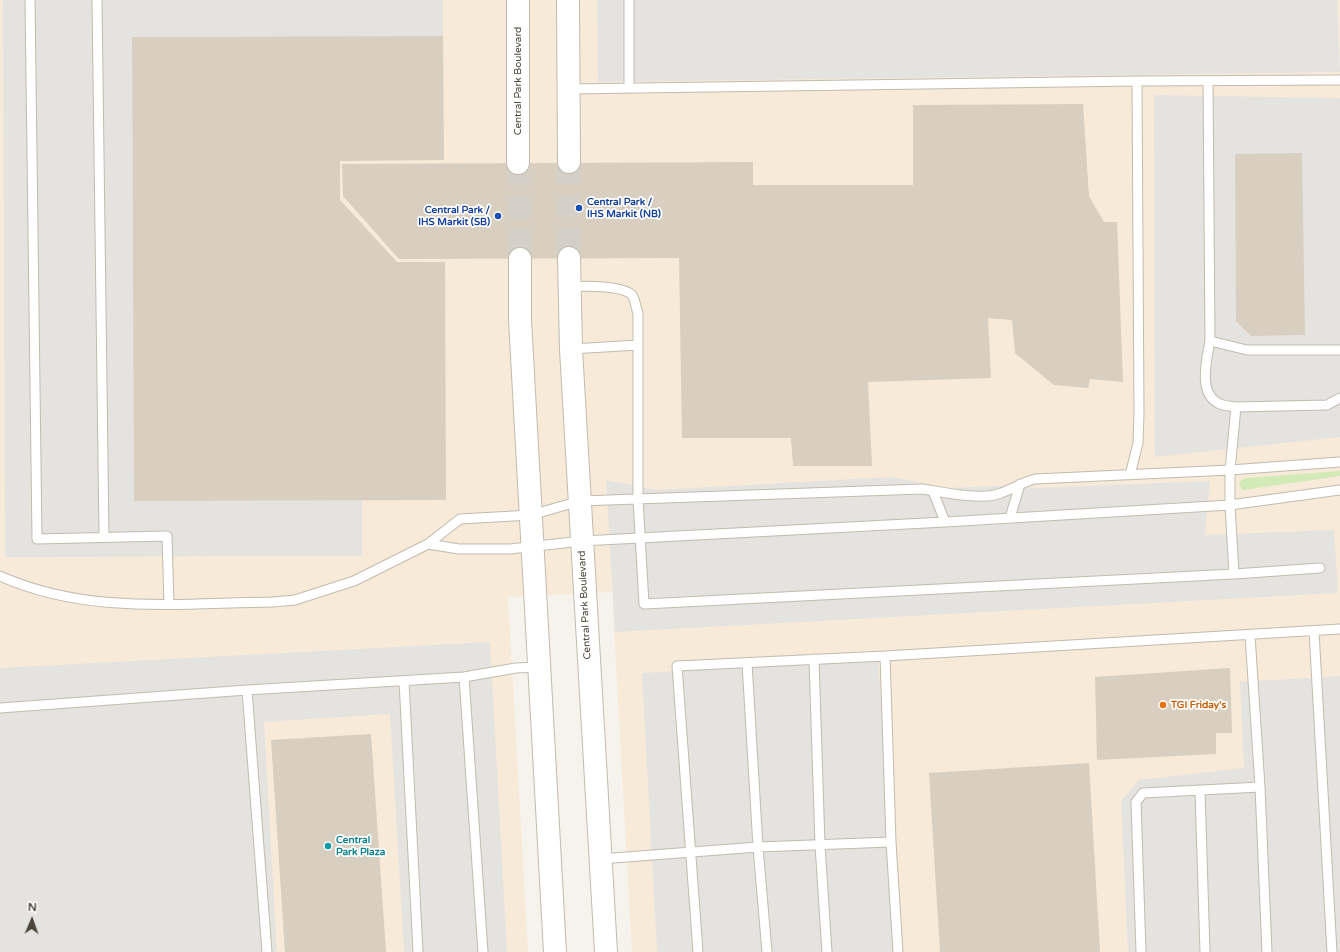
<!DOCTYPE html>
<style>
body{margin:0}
#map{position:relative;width:1340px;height:952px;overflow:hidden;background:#f6f3ec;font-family:"Varela Round",sans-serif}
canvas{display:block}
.north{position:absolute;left:12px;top:900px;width:40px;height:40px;-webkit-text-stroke:3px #fff;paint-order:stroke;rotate:2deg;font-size:11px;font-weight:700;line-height:16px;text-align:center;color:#4b4439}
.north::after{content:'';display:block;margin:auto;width:14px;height:18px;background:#4b4439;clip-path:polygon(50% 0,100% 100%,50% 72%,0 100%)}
</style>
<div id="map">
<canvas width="1340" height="952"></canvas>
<div class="north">N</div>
</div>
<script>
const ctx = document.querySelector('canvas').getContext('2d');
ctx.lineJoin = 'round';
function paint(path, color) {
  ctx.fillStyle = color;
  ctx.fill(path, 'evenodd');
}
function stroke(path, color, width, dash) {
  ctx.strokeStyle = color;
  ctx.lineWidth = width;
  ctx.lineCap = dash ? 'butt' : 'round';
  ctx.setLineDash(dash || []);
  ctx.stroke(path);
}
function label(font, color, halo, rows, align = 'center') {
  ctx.font = font + ' "Varela Round",sans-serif';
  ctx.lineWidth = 3.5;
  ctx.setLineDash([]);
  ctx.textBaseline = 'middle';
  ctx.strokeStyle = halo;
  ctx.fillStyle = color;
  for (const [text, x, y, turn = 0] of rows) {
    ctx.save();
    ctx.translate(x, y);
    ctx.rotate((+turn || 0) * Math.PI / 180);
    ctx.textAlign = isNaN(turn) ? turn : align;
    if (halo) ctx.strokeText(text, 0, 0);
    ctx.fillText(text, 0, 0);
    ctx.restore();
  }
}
const commercial = new Path2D(`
 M0 0H1340V952H632L612 592 508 597 528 952H0Z`);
const green = new Path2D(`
 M1340 471V476L1243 490 1239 485 1241 480 1246 478Z`);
const parking = new Path2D(`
 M3 0H443V36L132 38 134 501 362 500V556L5 557Z
 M597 0H1337L1340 72 598 82Z
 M1154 95 1340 98V437L1155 457Z
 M892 477 947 488 994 486 1037 488 1210 481 1205 535 1334 530 1338 593 615 632 606 480 656 490Z
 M490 642 507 952H404L390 714 264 722 277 952H0V668Z
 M878 660 891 842 896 952H657L642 673Z
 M1340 676V952H1128L1121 801 1139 780 1244 768 1240 682Z`);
const building = new Path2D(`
 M443 36 444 160 340 161V200L397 262H445L446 500 134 501 132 37Z
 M1083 104 1089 196 1104 222H1117L1123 382 1090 379 1088 388 1054 385 1015 353 1012 320 988 318 991 378 868 382 872 466H793L791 438H682L679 258 399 259 343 196 342 164 753 162V185H913V105Z
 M1302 153 1305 335 1251 336 1236 321 1235 154Z
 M1230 668 1232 733H1216V754L1097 760 1095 677Z
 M371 734 386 952H285L271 740Z
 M1089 763 1100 952H940L929 773Z`);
const tertiaryTunnel = new Path2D(`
 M569 162V258
 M518 163 520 259`);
const service = new Path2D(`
 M30 0 37 539 167 536 169 604
 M97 0 104 537
 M1137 81 1340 80
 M1208 81 1210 341C1207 359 1197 394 1220 404 1225 406 1231 406 1236 407
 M629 88V0
 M569 89 1137 81 1139 414 1138 443 1130 475
 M570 287C583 286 622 285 632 295 635 299 636 308 638 313V499L644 604 1234 574 1230 505V470L1236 407 1327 405 1340 398
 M1210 341 1247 350H1340
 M571 349 638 345
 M933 491 945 522
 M1010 518 1020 484
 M428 544 459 549H510L582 541 945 522 1230 505 1340 490
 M1234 574 1320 568
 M0 576C88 615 179 603 273 602L295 600 354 581 428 544 460 519 531 515 580 501 922 489C943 492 982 501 1001 493 1013 489 1023 482 1035 479L1230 470 1340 462
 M1314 631 1332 952
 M814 659 820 845 827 952
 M747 663 758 847 767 952
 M464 677 483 952
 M404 681 418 952
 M0 708 247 690
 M1260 787 1267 952
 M1200 791 1205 952
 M891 842 885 656 1340 629
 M600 859 758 847 891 842 898 952
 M267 952 247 690 464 677 516 668 539 667
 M698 952 677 666 885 656
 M1141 952 1136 802 1143 793 1260 787 1250 635`);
const tertiary = new Path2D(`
 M518 0V163
 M568 0 569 162
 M569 258 571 349 606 952
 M520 259V320L555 952`);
const markers = [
 [579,208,4,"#1a4fb4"],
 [498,216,4,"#1a4fb4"],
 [1163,705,4,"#e8710a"],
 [328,846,4,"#0f9aa8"]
];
const streetNames = [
 ["Central Park Boulevard",518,81,-90],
 ["Central Park Boulevard",585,605,-93]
];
const transitNames = [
 ["Central Park /",587,202],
 ["IHS Markit (NB)",587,214],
 ["Central Park /",490,210,"right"],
 ["IHS Markit (SB)",490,222,"right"]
];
const foodNames = [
 ["TGI Friday's",1171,705]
];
const cultureNames = [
 ["Central",336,840],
 ["Park Plaza",336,852]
];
paint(commercial, '#f7ead8');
paint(green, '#d2eab5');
paint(parking, '#e5e3e0');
paint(building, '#d8cfc1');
stroke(tertiaryTunnel, '#d4d0c8', 22, [22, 11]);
stroke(service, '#c2bbae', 11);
stroke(tertiary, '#c2bbae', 24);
stroke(service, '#fff', 9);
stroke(tertiary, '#fff', 22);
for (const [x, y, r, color] of markers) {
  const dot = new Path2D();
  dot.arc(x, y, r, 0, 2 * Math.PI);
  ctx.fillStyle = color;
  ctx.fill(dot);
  stroke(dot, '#fff', 1.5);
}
label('10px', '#4b4439', '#fff', streetNames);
label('bold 10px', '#164399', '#fff', transitNames, 'left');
label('bold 10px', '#c56008', '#fff', foodNames, 'left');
label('bold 10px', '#0d838f', '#fff', cultureNames, 'left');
</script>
